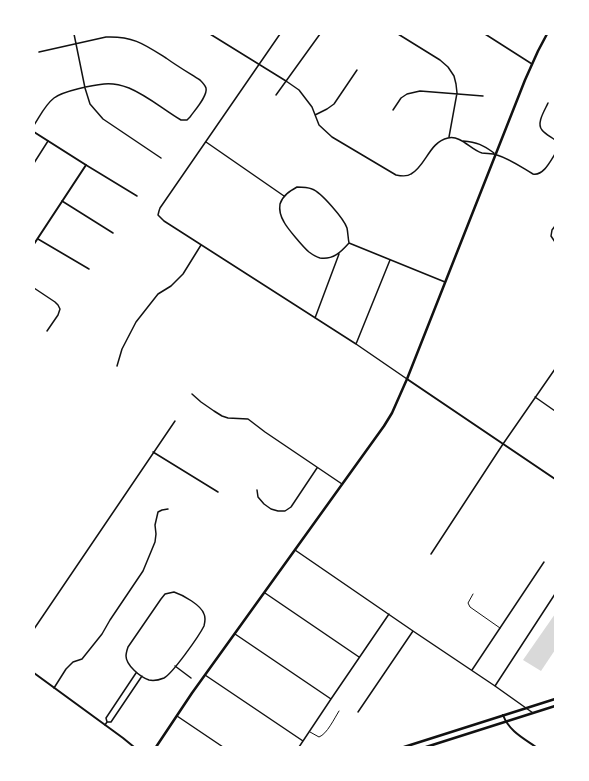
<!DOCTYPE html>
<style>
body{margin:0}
#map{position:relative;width:589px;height:781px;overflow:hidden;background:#fff;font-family:Arial,sans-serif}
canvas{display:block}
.frame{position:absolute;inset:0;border:35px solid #fff;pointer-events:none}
</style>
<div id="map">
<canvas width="589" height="781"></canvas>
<div class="frame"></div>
</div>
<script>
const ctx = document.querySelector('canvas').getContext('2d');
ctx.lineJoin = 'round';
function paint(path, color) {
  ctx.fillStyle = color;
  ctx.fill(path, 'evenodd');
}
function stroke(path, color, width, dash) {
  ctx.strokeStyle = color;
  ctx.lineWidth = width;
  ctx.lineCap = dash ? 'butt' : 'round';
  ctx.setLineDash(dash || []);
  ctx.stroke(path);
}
const water = new Path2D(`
 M555 614V650L541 671 523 660Z`);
const service = new Path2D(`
 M473 594 468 603 470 607 500 628
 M310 732 319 737C327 734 334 719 339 711`);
const minor = new Path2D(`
 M74 34 85 88 90 104 103 119 161 158
 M210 34 286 81 299 90 312 107 319 125 332 137 396 175C401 176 407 177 411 174 426 166 429 142 448 138 461 135 471 150 482 153 487 154 492 153 497 155 510 159 521 167 533 174 543 176 550 162 555 154
 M280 34 160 208 159 211 158 215 164 221 356 344 407 379
 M398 34 440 60 448 67 454 76 456 84 457 93 449 137
 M485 34 532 64
 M276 95 320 34
 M548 103C545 110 536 123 542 130 545 134 551 137 555 140
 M393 110 401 98 407 94 420 91 483 96
 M315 115 327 109 334 104 357 70
 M34 125C40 116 45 105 54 98 63 91 93 85 104 84 113 83 121 85 129 88 148 96 164 110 181 120H187L190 117C194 111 208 96 206 88 205 85 203 83 200 80 189 73 177 66 166 58 144 44 133 36 106 37L39 52
 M463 141C477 142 483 145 494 153
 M206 142 284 196
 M34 163 48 141
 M86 165 137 196
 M297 187C302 187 307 187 312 189 321 192 344 219 347 228 348 233 348 238 349 243 341 252 333 260 320 258 316 257 313 255 309 252 304 248 287 228 284 222 281 217 279 210 280 204 283 195 290 191 297 187Z
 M62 201 113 233
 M555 226 552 230 551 236 555 242
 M38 239 89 269
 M349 243 445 282
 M34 288 55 302 58 305 60 309 58 315 47 331
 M315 318 339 254
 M356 344 390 260
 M117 366 122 349 136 322 158 294 171 286 183 274 201 245
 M192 394 201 402 214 411 222 416 228 418 248 419 265 432 342 484
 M535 397 555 411
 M153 452 218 492
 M257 490 258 497 264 504 271 509 278 511H285L291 507 317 468
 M295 550 413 631 495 686 533 713
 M431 554 503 444 555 369
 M174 592C183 595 201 605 204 614 206 618 205 622 204 626 199 636 173 673 164 678 159 680 153 681 149 680 140 677 126 665 126 656 126 653 127 650 128 647L161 599 165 594Z
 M265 593 359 657
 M34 629 175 421
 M235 634 331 699
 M175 666 191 678
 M472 670 544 562
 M205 675 303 741
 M495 686 555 594
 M54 688 66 669 73 662 82 659 102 634 110 620 143 571 155 542 156 534 155 525 158 512 162 510 168 509
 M358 712 413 631
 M177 716 223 747
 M107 722 106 718 136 673
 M105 725 107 722H111L142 676
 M299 747 331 699 389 614`);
const tertiary = new Path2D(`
 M34 132 86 165 34 244
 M407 379 555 479
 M34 673 123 738 134 747
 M503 715C509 731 523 738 536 747`);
const secondary = new Path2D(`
 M156 747 192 693 384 426 392 413 407 379 525 80 538 51 547 34`);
const primary = new Path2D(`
 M404 747 555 699
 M426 747 555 706`);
paint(water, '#d9d9d9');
stroke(service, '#111', 1);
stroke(minor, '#111', 1.5);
stroke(tertiary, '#111', 2);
stroke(secondary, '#111', 2.5);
stroke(primary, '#111', 2.5);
</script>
